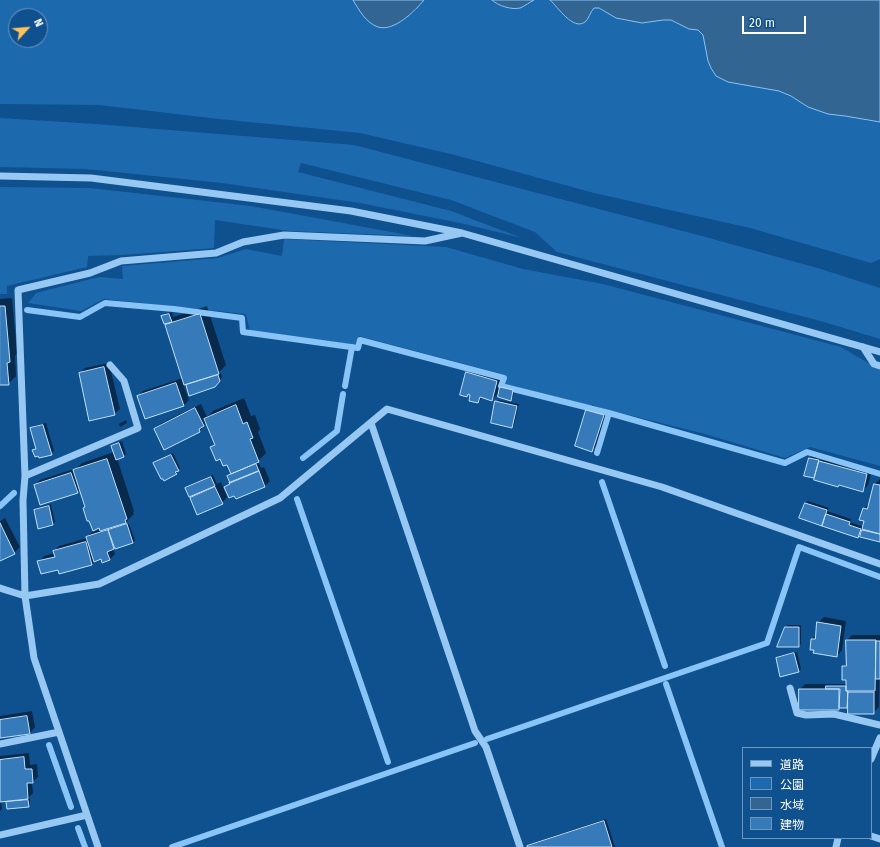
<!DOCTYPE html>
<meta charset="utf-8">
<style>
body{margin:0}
#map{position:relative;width:880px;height:847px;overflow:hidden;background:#0f508f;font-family:"Fira Sans","Noto Sans JP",sans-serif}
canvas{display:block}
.legend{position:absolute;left:742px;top:747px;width:130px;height:92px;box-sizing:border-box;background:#0f508f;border:1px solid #6f96bc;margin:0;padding:5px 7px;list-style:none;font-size:12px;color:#fff}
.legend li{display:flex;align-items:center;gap:8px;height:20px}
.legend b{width:20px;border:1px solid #6f96bc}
.north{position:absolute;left:8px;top:8px;width:40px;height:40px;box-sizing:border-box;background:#0f508f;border:1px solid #6f96bc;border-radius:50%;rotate:64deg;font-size:11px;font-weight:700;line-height:16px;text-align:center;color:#fff}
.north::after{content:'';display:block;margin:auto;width:14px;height:18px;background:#ffc359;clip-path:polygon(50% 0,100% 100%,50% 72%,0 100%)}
.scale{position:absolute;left:742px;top:16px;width:64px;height:18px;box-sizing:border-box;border:2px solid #fff;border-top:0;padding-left:5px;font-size:12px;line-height:14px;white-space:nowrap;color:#fff;-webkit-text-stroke:3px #0f508f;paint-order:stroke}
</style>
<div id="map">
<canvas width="880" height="847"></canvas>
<ul class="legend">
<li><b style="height:5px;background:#97c8f3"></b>道路</li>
<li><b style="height:11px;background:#1d69ad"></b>公園</li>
<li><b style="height:11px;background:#336593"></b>水域</li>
<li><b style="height:11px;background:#367ab9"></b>建物</li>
</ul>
<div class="north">N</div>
<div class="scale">20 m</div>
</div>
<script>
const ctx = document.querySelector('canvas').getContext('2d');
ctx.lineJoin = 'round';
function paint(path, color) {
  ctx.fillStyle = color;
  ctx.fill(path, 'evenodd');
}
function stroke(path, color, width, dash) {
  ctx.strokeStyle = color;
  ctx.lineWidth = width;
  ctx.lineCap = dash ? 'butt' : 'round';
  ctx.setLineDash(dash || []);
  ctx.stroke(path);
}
const green = new Path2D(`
 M0 0H353L360 11 413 13 424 0H492L495 3 510 8H519L534 0H550L557 6 568 19 583 23C589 19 589 13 594 8H599L616 18 642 23 663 20H671L689 29 698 30 703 35 711 68 716 76 728 82 779 91 791 96 808 107 870 121 880 122V259L871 263 750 228 594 193 455 155 360 133 219 119 99 105 0 104ZM16 16H40V40H16Z
 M0 118 96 124 354 145 702 236 821 269 880 288V339L824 322 557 252 535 232 451 200 301 163 298 172 451 211 522 238 460 223 360 203 222 183 86 169 0 167Z
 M0 187 90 188 251 206 413 236 289 231 215 220 214 248 123 255 88 256 87 267 7 286V294H0Z
 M284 239 446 247 523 269 603 284 841 347 880 370V466L810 447 785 458 705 434 505 384 506 375 359 336 356 345 250 331 246 314 104 299 81 311 28 303 36 293 99 277 123 279 122 266 218 258 246 249 282 256Z`);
const water = new Path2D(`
 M353 0H424C415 11 394 32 378 27 366 23 359 10 353 0Z
 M492 0H534C530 2 525 6 520 8 512 10 498 6 492 0Z
 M550 0H880V122L845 116 828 114 808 107 791 96 779 91 728 82 716 76 711 68 708 61 703 35 698 30 689 29 671 20H663L642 23 616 18 599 8H594C590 12 589 19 585 22 573 31 558 7 550 0Z`);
const shadow = new Path2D(`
 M12 298 17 353 15 356 16 376 8 384H0V299Z
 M207 306 226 365 217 374 221 373 222 377 217 384 187 385 190 382 183 384 189 400 184 405 146 418 138 396 143 391 183 378 166 325 170 321 162 317 165 314 172 312 173 317Z
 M109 363 120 409 114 414 80 373 85 368Z
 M472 367 502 375 497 394 492 400 483 397 478 402 472 394H469L467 396V373Z
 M504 385 515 388 513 397 511 399 501 388Z
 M244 398 251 416 255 415 260 429 258 432 266 453 258 461 261 468 264 467 270 481 265 486 236 498 226 487 231 482 228 476 232 474 228 463 220 458 212 447 215 444 206 423 200 431 155 429 160 424 201 404 207 417 213 411Z
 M499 400 519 404 514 425 512 427 496 402Z
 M592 405 608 410 597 445 592 450 587 410Z
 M126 420 127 423 120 427 119 424Z
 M46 423 54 451 51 454 34 450 36 448 32 429 34 426Z
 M122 441 126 454 123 456 117 458 134 511 133 512 134 514 124 524 114 527V529L129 524 135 540 132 543 115 547 113 549 115 554 110 559 101 558 96 560 92 564 60 572 59 568 39 561 44 556 55 553 54 551 59 546 87 538 92 532 101 529 86 506 80 489 77 492 35 485 40 480 77 468 82 463 114 452 112 446 114 444Z
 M173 453 180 468 176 474 154 464Z
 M812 456 821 458 820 462 825 456 872 469 868 485 862 491 840 484 838 486 817 474 813 477 805 475 810 458Z
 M213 475 217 484 221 482 227 497 222 503 191 498 195 494 186 488 189 486Z
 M880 479V541L862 532 858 537 801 518 805 503 808 501 829 508 827 511 851 519 850 522 864 527 865 521 861 519 864 508 870 503 875 484Z
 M51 504 55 522 53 524 35 510 37 508Z
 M5 518 20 547 14 553 0 560V521Z
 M824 617 846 621 842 650 837 656 811 649 812 639 817 635 818 623Z
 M788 625H801V644L799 646 786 627Z
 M852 635H880L879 707 873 713 849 705 847 707H841L839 709 800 689 805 684H847L843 667 847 664V640Z
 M797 652 801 669 799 671 781 676 777 658 779 656Z
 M32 711 35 727 30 733 0 737V716Z
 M29 753 30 765 37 764 38 777 32 782 33 793 28 798H30V804L28 806 7 802 9 800 1 801 2 809 0 811V756Z
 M606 819 615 847H528L530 844Z`);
const stream = new Path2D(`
 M27 310 80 317 105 303 174 309 242 318 243 332 358 348 360 340 504 378 501 386 609 413 785 463 807 452 880 474
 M345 386 352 347
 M597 453 609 413
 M303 458 337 431 343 394
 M602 482 665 666
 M297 499 388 762
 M0 506 14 493
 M666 684 722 847
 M487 739 767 643 799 547 880 577
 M49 745 71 807
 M78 828 85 847
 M172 847 475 743`);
const building = new Path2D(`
 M0 306H5L10 362 7 363 9 385H0Z
 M169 314 172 322 164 324 161 316Z
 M200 314 219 374 184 385 165 325Z
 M104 367 115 415 89 421 79 373Z
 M466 372 497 381 492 401 480 397 478 403 469 401 470 395 468 394 467 397 460 395Z
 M218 375 220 381 215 387 189 396 186 385Z
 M176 383 184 406 145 419 137 396Z
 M500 387 513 390 511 401 498 397Z
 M495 401 517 406 512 428 491 423Z
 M236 405 243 424 247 422 253 438 250 439 259 462 231 474 227 465 223 466 220 459 216 461 210 447 215 445 204 419Z
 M195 408 204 426 199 429 200 432 164 450 154 429Z
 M586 410 604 415 592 452 575 446Z
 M43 425 52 455 39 458 38 456 35 457 32 450 36 449 30 428Z
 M119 443 124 457 116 460 111 446Z
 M171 455 179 471 175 472 177 474 164 481 163 479H161L153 463Z
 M809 458 819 460 814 478 804 476Z
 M107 459 127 519 125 520 126 523 100 531 99 528 93 531 89 521H87L83 508 85 507 73 470Z
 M819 461 867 474 863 492 839 485 838 487 814 480Z
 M256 464 259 471 230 483 227 476Z
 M259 471 265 487 236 499 234 496 229 498 224 487 230 484 229 483Z
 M71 473 78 493 40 505 34 485Z
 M211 477 215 486 189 497 185 488Z
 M874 484 880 485V534L862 529 864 521 859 520 863 508 867 509Z
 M215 487 223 504 197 515 190 498Z
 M805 503 827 510 822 526 799 518Z
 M49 506 53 525 38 529 34 510Z
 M826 514 850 522 849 525 861 529 858 538 822 526Z
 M0 523 15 554 0 561Z
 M127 524 133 543 115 549 108 530Z
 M108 530 114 549 107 552 110 560 102 563 101 559 94 562 86 537Z
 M862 530 880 534V542L860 537Z
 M86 542 92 565 59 574 58 570 41 574 37 561 55 557 53 551Z
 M817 622 841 626 837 657 813 653 814 650H810L811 639H815Z
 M785 627H799V647H777Z
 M846 640H876L875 691H846V680H842V666H846Z
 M876 641H880V679H876Z
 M794 653 799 672 780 677 776 658Z
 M826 686H846V691H848L847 708H839L840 689H826Z
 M799 689H839V710H799Z
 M848 692H874V714H848Z
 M27 716 30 734 0 738V720Z
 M24 757 25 769H32L33 783H27L28 799 0 802V760Z
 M28 800 29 807 7 809 6 802Z
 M604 821 612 847H527V846Z`);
const minor = new Path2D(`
 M0 176 91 178 351 211 462 233 880 352
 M863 347 874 364 880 366
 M371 423 475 731 486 747 520 847
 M25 476 138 428 124 381 110 365
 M0 588 25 596 99 584 280 498 387 409 662 487 880 564
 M790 688 797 713 806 715 834 714 880 725
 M0 744 59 732
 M871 759 880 738
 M0 835 87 815
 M871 836 880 839
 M98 847 34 658 25 596 23 500 25 476 18 290 90 273 121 261 216 253 243 242 284 235 425 241 462 233
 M836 847 838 838`);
paint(green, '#1d69ad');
paint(water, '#336593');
stroke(water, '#88c4f7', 1);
paint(shadow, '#0007');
stroke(stream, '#88c4f7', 6);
paint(building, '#367ab9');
stroke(building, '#bee0fe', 1);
stroke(minor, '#97c8f3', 7);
</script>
